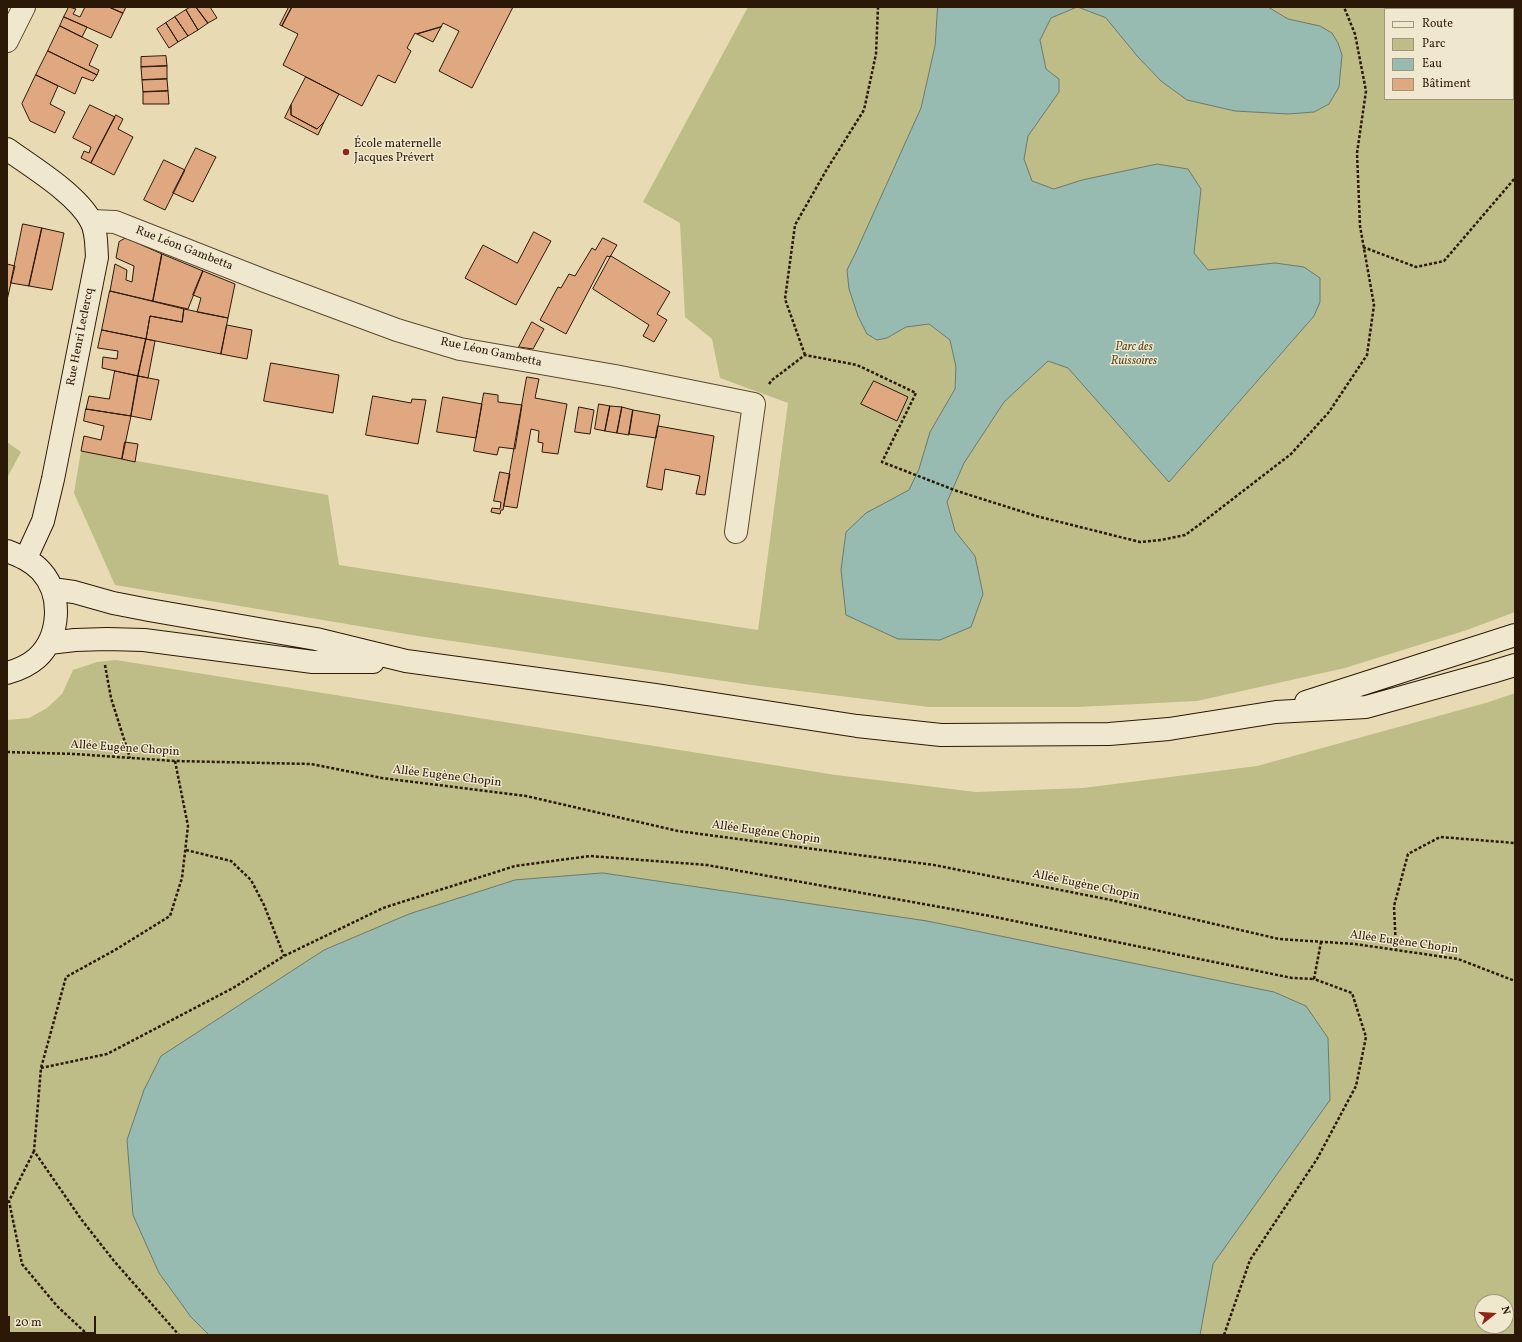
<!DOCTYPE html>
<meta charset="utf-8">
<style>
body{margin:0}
#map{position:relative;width:1522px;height:1342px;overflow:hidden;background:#e8dbb4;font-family:Vollkorn,serif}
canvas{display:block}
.frame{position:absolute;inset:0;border:8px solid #2c1807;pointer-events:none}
.legend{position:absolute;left:1384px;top:8px;width:130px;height:92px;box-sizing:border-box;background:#f0e8ce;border:1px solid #a2957e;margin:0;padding:5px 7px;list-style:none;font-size:12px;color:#2c1807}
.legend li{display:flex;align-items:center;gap:8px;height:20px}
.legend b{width:20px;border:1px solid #a2957e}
.north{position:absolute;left:1474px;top:1294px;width:40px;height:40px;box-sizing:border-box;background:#f0e8ce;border:1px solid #a2957e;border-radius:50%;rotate:73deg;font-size:11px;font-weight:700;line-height:16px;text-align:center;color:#2c1807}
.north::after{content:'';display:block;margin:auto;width:14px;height:18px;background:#8f2418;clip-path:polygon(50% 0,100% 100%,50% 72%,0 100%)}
.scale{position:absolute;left:8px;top:1316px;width:88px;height:18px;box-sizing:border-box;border:2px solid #2c1807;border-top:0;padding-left:5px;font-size:12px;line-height:14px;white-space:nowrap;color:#2c1807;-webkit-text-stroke:3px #f0e8ce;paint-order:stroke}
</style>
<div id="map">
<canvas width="1522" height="1342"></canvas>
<div class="frame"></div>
<ul class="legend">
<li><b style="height:5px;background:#f0e8ce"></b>Route</li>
<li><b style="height:11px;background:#bebd87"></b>Parc</li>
<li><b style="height:11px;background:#97bbb1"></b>Eau</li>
<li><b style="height:11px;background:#e0a881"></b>Bâtiment</li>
</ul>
<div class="north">N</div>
<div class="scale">20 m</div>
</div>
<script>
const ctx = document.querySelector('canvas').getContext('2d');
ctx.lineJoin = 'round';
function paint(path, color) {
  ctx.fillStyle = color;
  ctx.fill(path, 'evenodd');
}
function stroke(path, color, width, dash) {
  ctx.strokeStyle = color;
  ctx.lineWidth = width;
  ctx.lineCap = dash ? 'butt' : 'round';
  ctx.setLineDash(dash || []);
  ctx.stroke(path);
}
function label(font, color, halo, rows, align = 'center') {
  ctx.font = font + ' Vollkorn,serif';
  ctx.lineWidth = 3;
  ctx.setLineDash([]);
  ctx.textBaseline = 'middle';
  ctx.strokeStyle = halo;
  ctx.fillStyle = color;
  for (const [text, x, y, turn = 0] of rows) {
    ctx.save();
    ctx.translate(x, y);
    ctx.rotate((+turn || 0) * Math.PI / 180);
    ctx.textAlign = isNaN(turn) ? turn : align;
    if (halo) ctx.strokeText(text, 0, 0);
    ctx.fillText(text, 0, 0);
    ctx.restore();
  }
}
const green = new Path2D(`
 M748 7H1515V612L1467 630 1345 668 1197 701 1078 707H929L751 685 418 636 115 585 74 493 81 451 328 495 339 565 758 630 788 403 720 378 712 339 685 317 680 223 643 202ZM1385 9H1513V99H1385Z
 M7 442 21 452 7 478Z
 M116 660 836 775 976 792 1083 788 1257 766 1489 702 1515 693V1335H7V720L29 718 47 708 62 694 73 670 97 662ZM1482 1302H1506V1326H1482Z`);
const water = new Path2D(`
 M938 7H1077L1051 18 1040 40 1046 69 1059 79V92L1028 136 1024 159 1032 181 1054 189 1082 180 1157 164 1188 169 1201 189 1194 253 1208 270 1275 263 1304 267 1320 278V302L1314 316 1169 482 1068 368 1048 361 1004 402 964 463 947 502 955 531 975 556 983 594 971 627 940 640 898 639 846 615 841 570 846 532 866 513 909 490 919 469 930 432 955 389 956 367 950 340 929 324 906 327 887 338 877 340 867 334 858 316 849 289 847 270 856 252 921 108 935 46Z
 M1078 7H1268L1288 19 1320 26 1332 33 1338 43 1342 55 1339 87 1329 104 1314 112 1288 114 1235 111 1187 100 1161 81 1138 57 1106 18Z
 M603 873 927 921 1274 992 1306 1006 1328 1038 1330 1100 1213 1264 1200 1335H209L191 1317 159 1273 133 1215 127 1140 144 1090 161 1056 324 950 409 914 515 880Z`);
const building = new Path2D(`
 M69 7 76 9 73 14 80 17 85 7H109L123 13 111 38 64 17Z
 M109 7H126L123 13Z
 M191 7H196L208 23 198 30 186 10Z
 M196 7H210L217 18 208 23Z
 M289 7H292L282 26 280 25Z
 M292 7H513L472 88 439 71 459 31 443 23 441 27 417 34 415 33 407 48 411 51 395 83 378 75 362 106 283 65 298 34 282 26Z
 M186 10 198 30 188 36 175 17Z
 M64 17 87 27 82 37 60 26Z
 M175 17 188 36 178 42 166 23Z
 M166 23 178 42 169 48 157 29Z
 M60 26 98 45 89 65 99 70 97 75 48 51Z
 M441 27 433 42 417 34Z
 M48 51 97 75 93 81 82 77 75 94 36 75Z
 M166 56 167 66 141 67V57Z
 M167 66V79L142 80 141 67Z
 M36 75 58 86 50 104 65 112 55 133 30 121 22 104Z
 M306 77 339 94 324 122 317 129 291 115V105Z
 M167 79 168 91 143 92 142 80Z
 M168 91 169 104H143V92Z
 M90 105 115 117 91 163 81 158 84 151 89 153 91 147 73 138Z
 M291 105V115L317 129 324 122 318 135 285 118Z
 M116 115 123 119 118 129 133 137 114 175 91 163Z
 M196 148 216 157 193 202 173 193Z
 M164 160 185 170 165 210 144 200Z
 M23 224 42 228 29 286 11 283Z
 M42 228 64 233 52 290 29 286Z
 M534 232 551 241 516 305 465 278 483 245 517 263Z
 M126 238 162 254 153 301 110 291 115 264 127 270 126 280 132 282 134 266 116 258 119 242Z
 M603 238 617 245 610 257 607 256 566 334 540 320 558 287 561 288 569 274 575 276 592 248 595 250Z
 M162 254 203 271 188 309 153 301Z
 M611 256 670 292 657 314 667 320 654 342 643 336 649 325 593 289Z
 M7 264 15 266 7 300Z
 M203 271 235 284 228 318 197 312 201 298 193 295Z
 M110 291 184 309 182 322 150 316 146 339 102 330Z
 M184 309 228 318 221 354 146 339 150 316 182 322Z
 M532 322 544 329 533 349 519 347Z
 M227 325 252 330 247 359 221 354Z
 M102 330 146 339 138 376 102 368 103 357 117 359 118 351 98 348Z
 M146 339 155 341 148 378 138 376Z
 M271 363 339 375 333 413 264 401Z
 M115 371 138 376 131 416 86 409 89 396 109 399Z
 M138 376 159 380 151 420 131 416Z
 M527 377 539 379 535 398 567 404 558 454 542 452 543 443 538 442 539 431 531 429 517 508 504 506Z
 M874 381 908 397 897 421 861 404Z
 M484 393 498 395V402L522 405 515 449 499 447 497 455 474 451Z
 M373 396 411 403 412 399 426 400 418 444 366 435Z
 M443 397 482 404 476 438 437 432Z
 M599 404 610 406 605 431 595 429Z
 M610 406 622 407 617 433 605 431Z
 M579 407 594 410 590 434 575 432Z
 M622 407 633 410 629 435 617 433Z
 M86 409 131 416 122 459 81 451 84 436 101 440 104 426 84 421Z
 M633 410 660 415 656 438 629 434Z
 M658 426 714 436 705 495 696 494 700 476 665 469 662 490 647 487Z
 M125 442 138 444 135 462 122 459Z
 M500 472 510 474 503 510H501L500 514 491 512 492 508 500 509 501 502 494 501Z`);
const path = new Path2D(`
 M1363 247 1416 267 1444 261 1515 178
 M805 355 785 299 795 225 827 169 864 110 876 54 878 7
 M769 384 772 380 805 355 857 365 916 393 882 462 957 491 1036 516 1140 542 1161 540 1185 535 1199 525 1291 454 1329 412 1367 355 1374 305 1360 226 1357 153 1366 91 1355 34 1344 7
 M105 665 111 698 130 758
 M7 752 75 754 175 761 311 764 382 778 526 796 678 831 934 865 1111 900 1279 939 1355 944 1458 959 1515 981
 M175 761 188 826 182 878 170 916 115 950 66 977 41 1068 34 1151 81 1219 114 1261 179 1335
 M186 850 231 861 251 880 264 905 284 956
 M1396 950 1394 906 1408 854 1440 837 1515 843
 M41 1068 107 1054 233 988 284 956 383 908 515 866 590 856 707 865 990 916 1292 978 1314 979
 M34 1151 9 1201 22 1264 57 1306 88 1335
 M1224 1335 1250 1260 1317 1159 1356 1086 1366 1037 1352 993 1314 979 1321 942`);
const street = new Path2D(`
 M7 41 24 7
 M91 221 115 222 265 281 397 330 460 349 615 376 754 404 736 532`);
const secondary = new Path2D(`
 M7 149C32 167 77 194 91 221 97 232 96 245 97 257L53 479 43 521 26 558
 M7 551C20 556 32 561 41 571 63 595 60 637 37 658 28 666 18 670 7 673
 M52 589 74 592 113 603 149 610 316 639 406 661 655 695 857 726 941 735 1109 734 1169 729 1276 712 1366 707 1492 672 1515 665
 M49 643 75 640 107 639 144 640 313 662H373
 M1306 702 1515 635`);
const markers = [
 [346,152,4,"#8f2418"]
];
const poiNames = [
 ["École maternelle",354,145],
 ["Jacques Prévert",354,159]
];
const streetNames = [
 ["Rue Léon Gambetta",184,249,21],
 ["Rue Henri Leclercq",81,337,-79],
 ["Rue Léon Gambetta",491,353,12],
 ["Allée Eugène Chopin",125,749,4],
 ["Allée Eugène Chopin",447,777,7],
 ["Allée Eugène Chopin",766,833,8],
 ["Allée Eugène Chopin",1086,886,12],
 ["Allée Eugène Chopin",1404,943,8]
];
const parkNames = [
 ["Parc des",1134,348],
 ["Ruissoires",1134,362]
];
paint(green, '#bebd87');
paint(water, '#97bbb1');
stroke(water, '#6c7a6d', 1);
paint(building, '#e0a881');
stroke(building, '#2c1807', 1);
stroke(street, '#5b4932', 24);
stroke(secondary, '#2c1807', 24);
stroke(path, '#2c1807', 2.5, [3, 2]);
stroke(street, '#f0e8ce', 22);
stroke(secondary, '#f0e8ce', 22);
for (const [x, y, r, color] of markers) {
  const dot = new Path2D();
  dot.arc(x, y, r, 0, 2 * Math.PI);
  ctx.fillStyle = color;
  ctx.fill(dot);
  stroke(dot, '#f0e8ce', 1.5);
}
label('12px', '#2c1807', '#f0e8ce', poiNames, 'left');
label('12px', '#2c1807', '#f0e8ce', streetNames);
label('italic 12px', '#584a2d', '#f0e8ce', parkNames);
</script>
